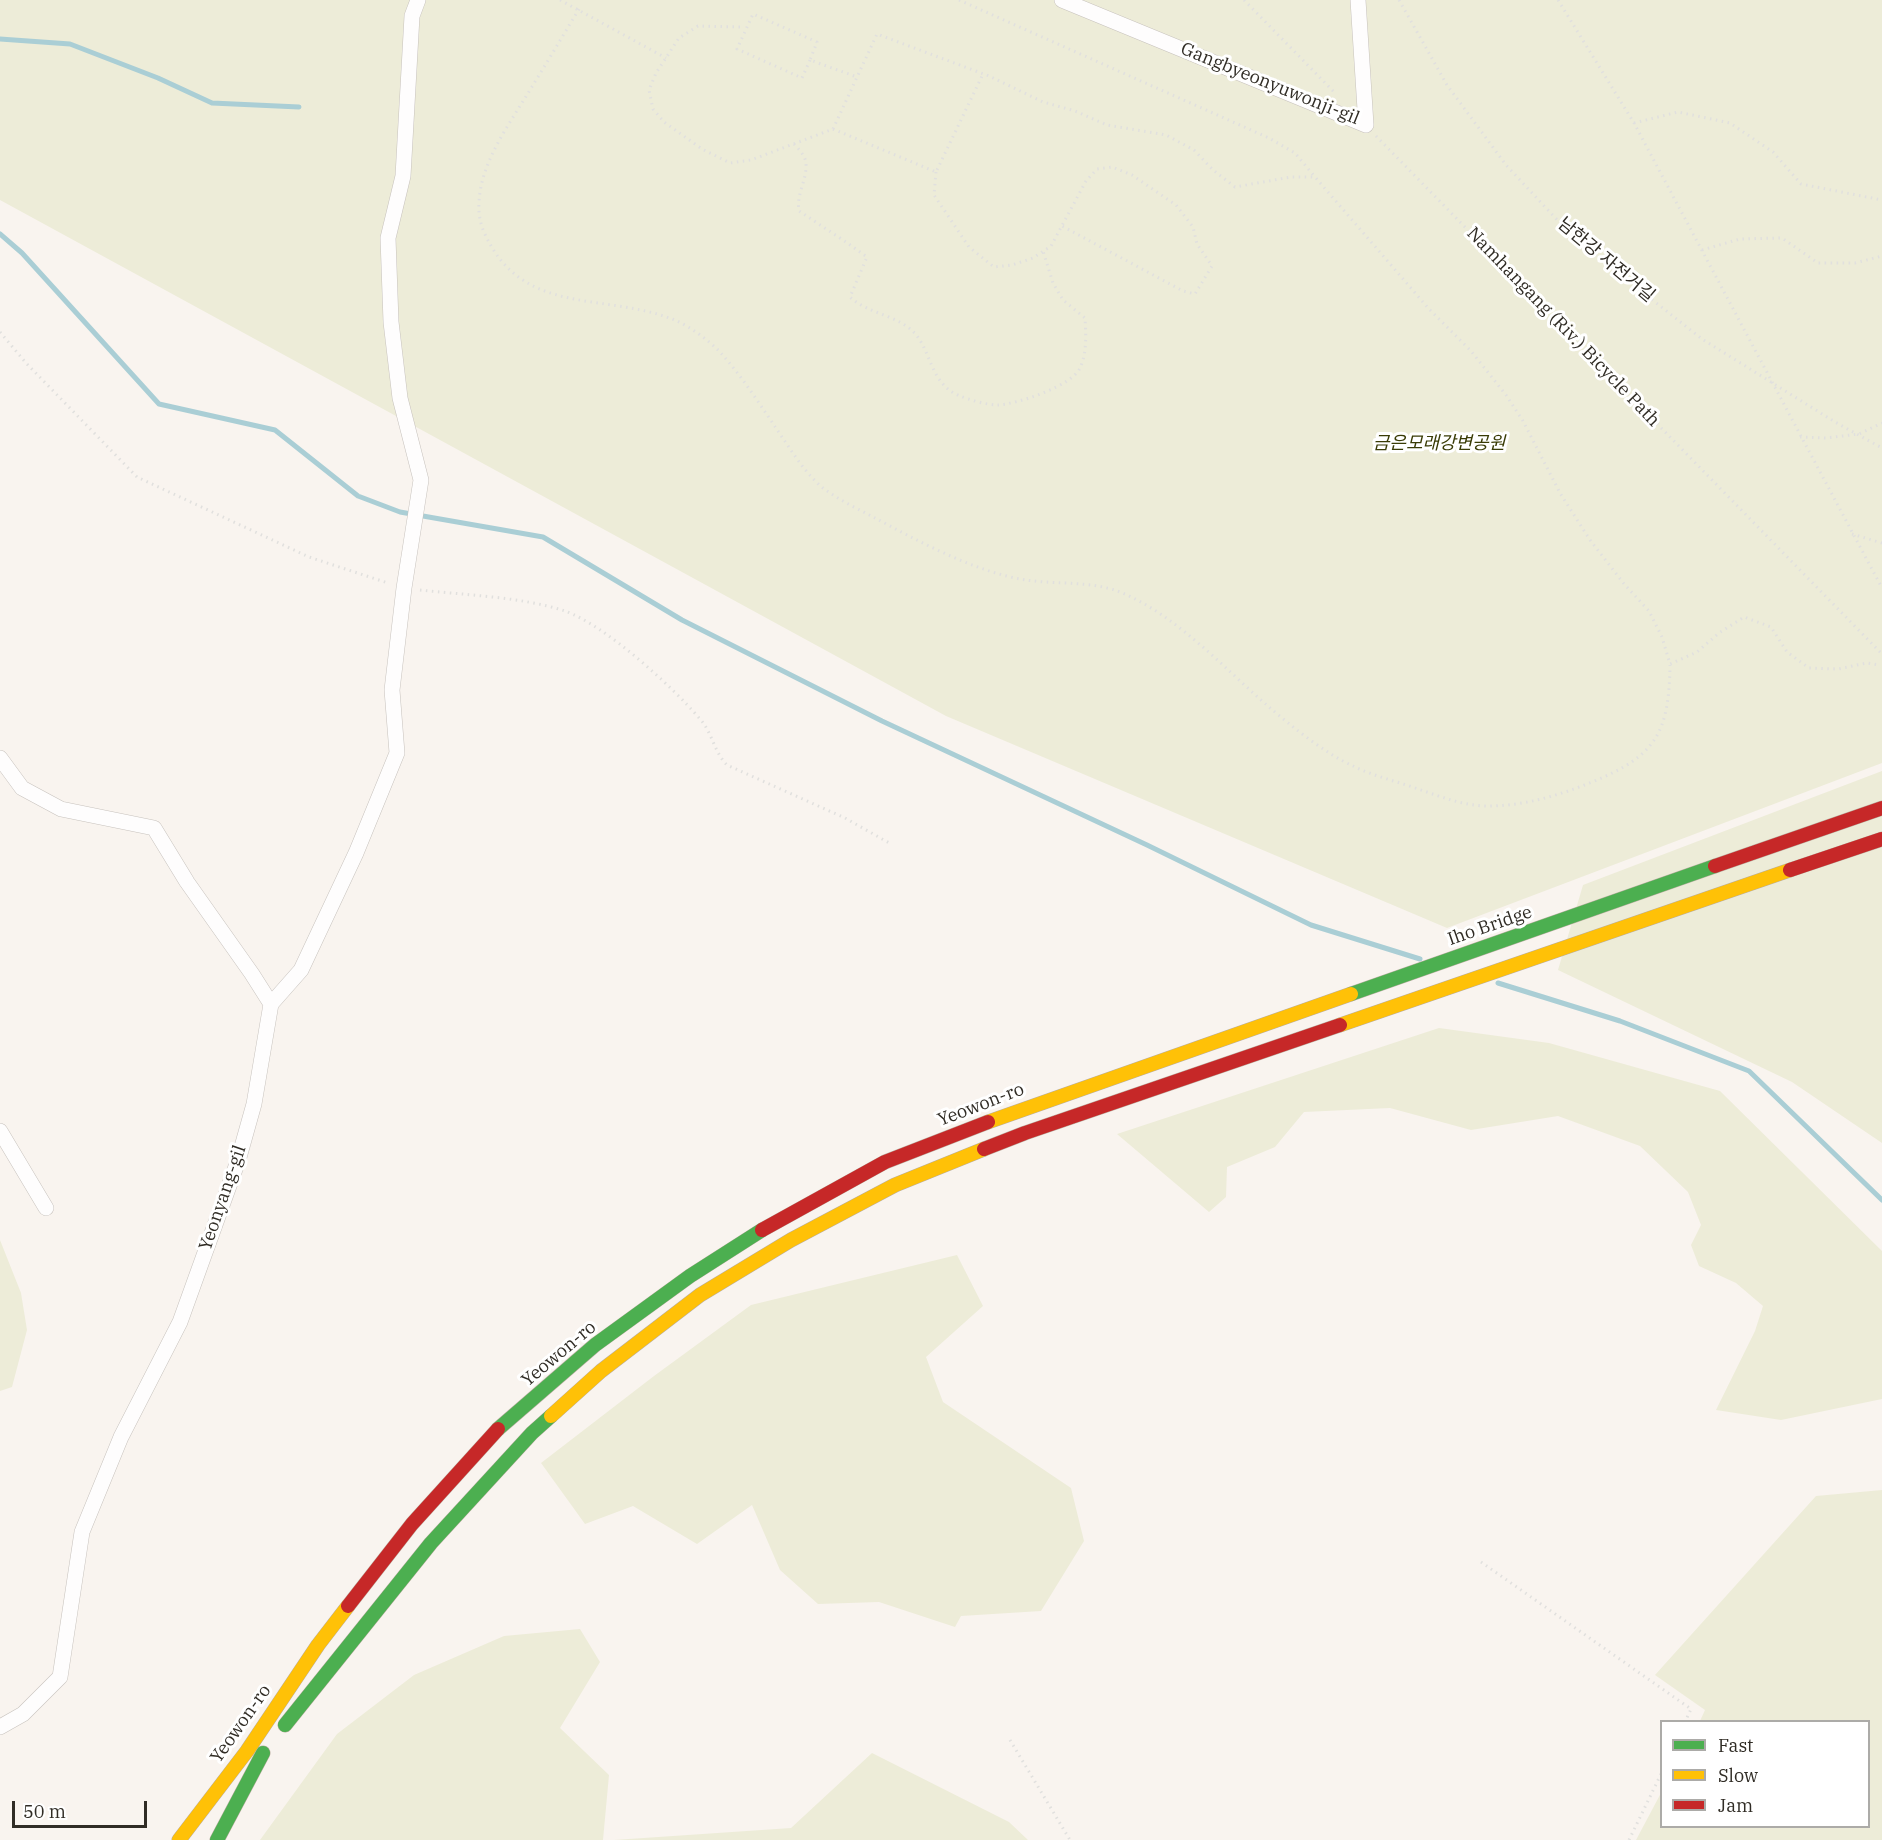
<!DOCTYPE html>
<meta charset="utf-8">
<style>
body{margin:0}
#map{position:relative;width:1882px;height:1840px;overflow:hidden;background:#f9f4ef;font-family:"IBM Plex Serif",serif}
canvas{display:block}
.legend{position:absolute;left:1660px;top:1720px;width:210px;height:108px;box-sizing:border-box;background:#fff;border:2px solid #acaba8;margin:0;padding:8px 10px;list-style:none;font-size:18px;color:#302c25}
.legend li{display:flex;align-items:center;gap:12px;height:30px}
.legend b{width:30px;border:2px solid #acaba8}
.scale{position:absolute;left:12px;top:1801px;width:135px;height:27px;box-sizing:border-box;border:3px solid #302c25;border-top:0;padding-left:8px;font-size:18px;line-height:21px;white-space:nowrap;color:#302c25;-webkit-text-stroke:4px #fff;paint-order:stroke}
</style>
<div id="map">
<canvas width="1882" height="1840"></canvas>
<ul class="legend">
<li><b style="height:8px;background:#4caf50"></b>Fast</li>
<li><b style="height:8px;background:#ffc107"></b>Slow</li>
<li><b style="height:8px;background:#c62828"></b>Jam</li>
</ul>
<div class="scale">50 m</div>
</div>
<script>
const ctx = document.querySelector('canvas').getContext('2d');
ctx.lineJoin = 'round';
function paint(path, color) {
  ctx.fillStyle = color;
  ctx.fill(path, 'evenodd');
}
function stroke(path, color, width, dash) {
  ctx.strokeStyle = color;
  ctx.lineWidth = width;
  ctx.lineCap = dash ? 'butt' : 'round';
  ctx.setLineDash(dash || []);
  ctx.stroke(path);
}
function label(font, color, halo, rows, align = 'center') {
  ctx.font = font + ' "IBM Plex Serif","Noto Sans KR",serif';
  ctx.lineWidth = 6;
  ctx.setLineDash([]);
  ctx.textBaseline = 'middle';
  ctx.strokeStyle = halo;
  ctx.fillStyle = color;
  for (const [text, x, y, turn = 0] of rows) {
    ctx.save();
    ctx.translate(x, y);
    ctx.rotate((+turn || 0) * Math.PI / 180);
    ctx.textAlign = isNaN(turn) ? turn : align;
    if (halo) ctx.strokeText(text, 0, 0);
    ctx.fillText(text, 0, 0);
    ctx.restore();
  }
}
const green = new Path2D(`
 M0 0H1882V763L1447 928 946 716 0 200Z
 M1882 771V1143L1792 1082 1558 970 1583 885Z
 M1439 1028 1549 1043 1720 1091 1882 1251V1399L1781 1420 1716 1410 1755 1331 1763 1306 1736 1283 1699 1266 1691 1245 1701 1225 1688 1192 1640 1146 1558 1116 1471 1130 1390 1108 1304 1112 1275 1147 1227 1167 1226 1197 1209 1212 1117 1134Z
 M0 1240 21 1293 27 1330 12 1387 0 1391Z
 M957 1255 983 1306 926 1357 943 1402 1071 1488 1084 1541 1041 1611 961 1616 955 1627 879 1602 818 1604 780 1570 752 1505 697 1544 633 1506 585 1524 541 1463 654 1376 751 1305Z
 M1882 1490V1840H1636L1661 1793 1662 1826H1868V1722L1700 1721 1705 1710 1655 1675 1816 1496Z
 M580 1629 600 1662 560 1728 609 1775 603 1840H260L337 1734 414 1675 504 1636Z
 M872 1753 1009 1822 1028 1840H614L791 1828Z`);
const stream = new Path2D(`
 M0 39 70 44 158 78 212 103 299 107
 M0 234 22 253 159 404 275 430 358 496 400 512 543 537 682 620 882 721 1147 845 1311 925 1420 959
 M1498 983 1620 1021 1749 1071 1882 1200`);
const path = new Path2D(`
 M560 0 666 58
 M959 0 1269 138 1295 153 1315 177
 M1244 0 1336 94
 M1399 0 1447 85 1506 165 1575 239 1702 339 1835 422 1882 448
 M1558 0 1634 123 1882 588
 M579 9C561 39 543 69 525 98 509 124 490 151 482 182 478 199 477 216 484 232 522 319 607 291 677 321 692 328 708 340 719 351 742 376 761 406 780 434 793 453 805 473 823 488 839 500 858 509 875 518 920 542 975 572 1026 580 1059 585 1096 580 1127 595 1181 620 1224 668 1269 707 1291 726 1326 754 1353 766 1373 776 1396 781 1418 789 1442 797 1466 807 1492 806 1527 805 1560 795 1592 782 1656 756 1669 733 1670 665
 M740 27 698 26 679 38 656 73 649 90 653 109 664 122 702 149 730 163 751 160 833 129 877 34 989 76 1043 102 1075 111 1107 125 1166 135 1194 150 1213 170 1235 187 1291 177H1315L1429 309 1471 351 1506 395 1523 421 1560 493 1590 540 1625 585 1649 611 1662 637 1670 664 1697 652 1719 633 1744 617 1771 627 1787 652 1809 668 1838 669 1867 663 1879 665
 M810 60 802 78 737 49 753 14 817 42 810 60 857 77
 M1634 123 1678 112 1730 123 1773 152 1801 184 1882 200
 M833 129 936 172 983 74
 M1376 136 1882 654
 M794 144C799 149 806 157 806 164 807 180 796 195 799 211L846 242 867 257 850 297C869 315 901 315 917 336 931 354 932 384 958 395 969 400 987 405 998 405 1017 404 1072 386 1080 368 1087 353 1086 334 1085 318L1063 300 1053 283 1043 251
 M936 172 934 195 969 247 994 267 1012 265 1033 258 1051 246 1086 181 1097 169 1112 167 1132 175 1176 205 1193 227 1197 244 1212 266 1195 294 1183 291 1062 226
 M1702 250 1740 239 1782 238 1818 263H1855L1882 256
 M0 332 26 363 137 477 309 557 388 583
 M1800 437 1826 438 1859 434 1882 423
 M1852 534 1882 543
 M420 590C465 595 523 597 565 611 606 626 671 685 700 719 712 732 714 752 727 765L845 818 891 844
 M1481 1562 1691 1709 1685 1722
 M1010 1740 1070 1840
 M1629 1840 1662 1772`);
const street = new Path2D(`
 M1062 0 1366 125 1358 0
 M0 758 22 788 61 809 154 828 187 882 252 974 271 1004 254 1104 238 1161 180 1322 121 1437 82 1532 60 1677 23 1714 0 1727
 M271 1004 301 970 356 853 397 753 392 690 404 588 421 480 400 398 391 322 388 238 403 176 412 16 418 0
 M0 1131 46 1208`);
const fast = new Path2D(`
 M1351 994 1715 866
 M498 1429 595 1345 690 1276 762 1230
 M285 1725 431 1543 532 1433 551 1416
 M217 1840 263 1753`);
const slow = new Path2D(`
 M1340 1025 1790 870
 M988 1122 1351 994
 M551 1416 601 1371 700 1295 791 1240 895 1185 984 1149
 M179 1840 247 1751 318 1645 348 1606`);
const jam = new Path2D(`
 M1715 866 1882 808
 M1790 870 1882 839
 M984 1149 1025 1133 1340 1025
 M762 1230 885 1162 988 1122
 M348 1606 412 1524 498 1429`);
const streetNames = [
 ["Gangbyeonyuwonji-gil",1270,84,22],
 ["남한강 자전거길",1606,260,40],
 ["Namhangang (Riv.) Bicycle Path",1563,327,46],
 ["Iho Bridge",1490,926,-19],
 ["Yeowon-ro",981,1105,-21],
 ["Yeonyang-gil",223,1198,-71],
 ["Yeowon-ro",559,1354,-40],
 ["Yeowon-ro",241,1724,-55]
];
const parkNames = [
 ["금은모래강변공원",1439,444]
];
paint(green, '#edecd8');
stroke(stream, '#aaced5', 5);
stroke(street, '#c7c2bd', 16);
stroke(fast, '#b9aea1', 15);
stroke(slow, '#b9aea1', 15);
stroke(jam, '#b9aea1', 15);
stroke(path, '#e1e0de', 3, [1.5, 4.5]);
stroke(street, '#fefdfd', 15);
stroke(fast, '#4caf50', 14);
stroke(slow, '#ffc107', 14);
stroke(jam, '#c62828', 14);
label('18px', '#302c25', '#fff', streetNames);
label('italic 18px', '#393b05', '#fff', parkNames);
</script>
